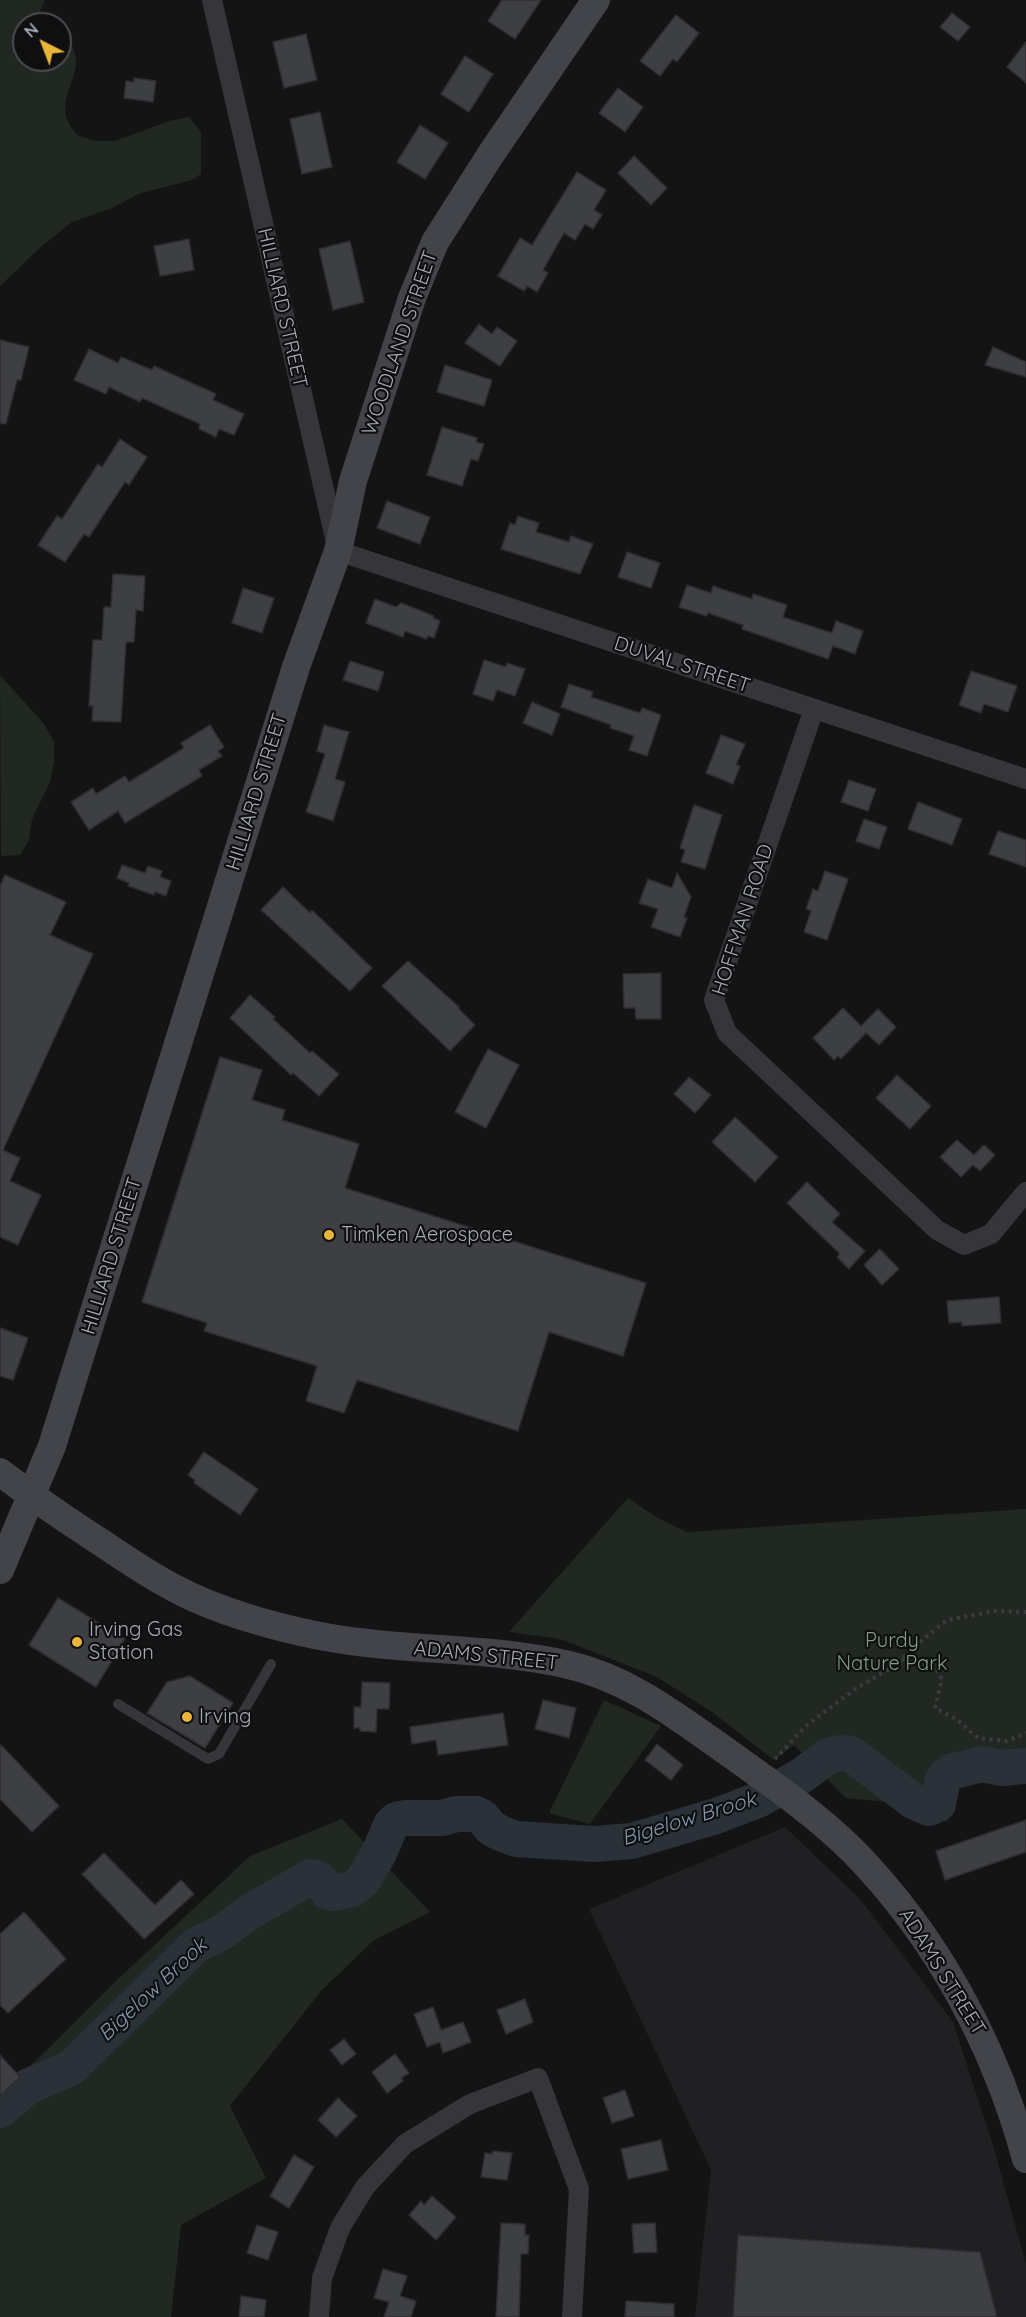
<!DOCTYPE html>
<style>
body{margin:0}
#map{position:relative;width:1026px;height:2317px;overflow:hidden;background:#141415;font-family:Quicksand,sans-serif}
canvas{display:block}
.north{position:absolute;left:12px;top:12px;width:60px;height:60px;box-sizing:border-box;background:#0f0f10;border:2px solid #4b4d52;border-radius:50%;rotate:318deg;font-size:16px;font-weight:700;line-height:24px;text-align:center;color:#a6aab5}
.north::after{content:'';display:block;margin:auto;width:21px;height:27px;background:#e8b539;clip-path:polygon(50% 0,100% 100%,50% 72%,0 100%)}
</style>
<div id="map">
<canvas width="1026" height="2317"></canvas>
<div class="north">N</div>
</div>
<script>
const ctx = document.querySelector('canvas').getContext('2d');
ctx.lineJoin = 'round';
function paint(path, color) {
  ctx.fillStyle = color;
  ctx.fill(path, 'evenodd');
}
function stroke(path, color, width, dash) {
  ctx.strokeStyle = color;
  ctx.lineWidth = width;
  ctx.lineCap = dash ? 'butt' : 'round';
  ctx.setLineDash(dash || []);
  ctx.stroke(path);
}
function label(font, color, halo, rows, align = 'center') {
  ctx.font = font + ' Quicksand,sans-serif';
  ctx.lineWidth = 4.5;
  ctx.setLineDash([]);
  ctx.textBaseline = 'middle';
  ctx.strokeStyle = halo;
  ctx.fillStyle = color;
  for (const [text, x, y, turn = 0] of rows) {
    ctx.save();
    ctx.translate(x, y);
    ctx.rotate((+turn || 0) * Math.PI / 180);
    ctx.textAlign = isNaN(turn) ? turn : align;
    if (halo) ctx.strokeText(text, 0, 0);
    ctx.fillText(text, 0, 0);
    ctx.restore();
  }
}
const built = new Path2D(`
 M785 1827 861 1900 953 2022 993 2145 1026 2264V2317H695L711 2170 589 1909Z`);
const green = new Path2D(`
 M0 0H45L40 12 47 24H24V60H60V36C97 60 57 89 67 119 69 125 74 130 77 135L96 141H115L169 121 189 117 201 132V174L192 180 141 193 112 208 72 222 42 246 0 286Z
 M0 675 44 724 54 742V762L50 782 32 819 29 840 20 855 1 856Z
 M628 1498 658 1518 687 1532 1026 1509V1777L997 1772 971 1764 962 1781 948 1821 921 1814 887 1802 846 1798 794 1745 774 1760 712 1712 655 1676 560 1639 509 1632Z
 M604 1700 661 1726 590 1824 549 1813Z
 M342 1819 430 1912 374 1940 321 1991 230 2106 266 2178 181 2225 171 2317H0V2096L119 1978 250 1856Z`);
const river = new Path2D(`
 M0 2110 27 2087 71 2068 196 1945 221 1933 250 1912 310 1877 316 1878 321 1881 328 1892 333 1893 353 1889 364 1879 379 1853 391 1825 396 1820 405 1818H443L456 1814H476L483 1818 491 1828 500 1833 516 1839 594 1844 632 1841 716 1816 758 1800 801 1776 828 1756 840 1753 851 1754 913 1801 929 1808 938 1804 943 1779 950 1772 982 1764 1002 1768 1026 1766`);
const building = new Path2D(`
 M502 0H541L515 39 488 21Z
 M952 13 970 27 958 41 940 27Z
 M676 15 699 33 677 62 673 59 660 76 640 61Z
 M306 34 317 80 284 88 273 42Z
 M1026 42V83L1007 67Z
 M465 56 493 74 469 112 441 94Z
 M134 78 156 81 153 102 124 98 126 81 134 82Z
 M618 88 643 107 625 132 599 113Z
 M320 112 332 167 302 174 290 119Z
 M420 125 448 143 425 179 397 162Z
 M634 156 667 188 651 205 618 173Z
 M577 172 606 190 594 210 602 215 593 229 585 224 575 240 564 233 543 270 548 273 537 292 527 286 524 291 498 276 520 238 532 245Z
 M189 239 194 270 160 276 154 246Z
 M350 241 364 302 333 310 319 249Z
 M479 324 492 334 497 327 517 341 500 366 465 343Z
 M0 340 29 347 21 380H17L6 424 0 423Z
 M993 347 1026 362V377L985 365Z
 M89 349 118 363 121 357 152 370 154 366 216 394 213 400 244 414 234 435 219 429 216 437 199 429 200 424 142 398 140 402 109 387 106 394 74 380Z
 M445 365 492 380 484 406 437 392Z
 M442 427 477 438 476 442 484 444 478 461 471 459 462 486 427 475Z
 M120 439 147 457 129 485 125 482 89 537 84 534 65 562 38 545 57 516 62 519 98 464 102 467Z
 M387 501 430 517 420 544 377 528Z
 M518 516 539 523 536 532 569 542 571 536 593 544 580 574 501 549 510 523 515 525Z
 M627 552 660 563 651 588 618 577Z
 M113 574 145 576 143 611 136 610 134 642H126L121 722 92 721 93 706H89L93 640H102L104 607H111Z
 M687 585 711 593 713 586 752 599 753 594 787 605 783 617 832 633 836 621 863 631 855 654 833 646 828 659 742 629 743 625 708 613 706 616 679 607Z
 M243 588 274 598 262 633 232 623Z
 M375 599 396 607 401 603 434 616 433 618 440 621 434 638 428 636 426 639 405 631 403 637 366 623Z
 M484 660 506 667 507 663 525 669 515 696 497 690 493 701 473 694Z
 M350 661 384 672 378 691 343 680Z
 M971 671 1017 686 1008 712 984 704 981 713 959 705Z
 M569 684 593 692 591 697 640 713 642 708 661 715 647 756 629 750 634 736 610 728 611 725 561 707Z
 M532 702 560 714 552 735 523 723Z
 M210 725 224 747 218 751 222 756 199 770 202 776 125 823 118 811 89 830 71 802 93 788 96 794 125 776 129 782 184 748 181 743Z
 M324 725 349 732 335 779 345 782 333 821 306 812 325 754 317 751Z
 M721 735 745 744 736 765 740 766 733 784 706 773Z
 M849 780 876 789 868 811 841 802Z
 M918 802 962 819 952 845 908 829Z
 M694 805 722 815 705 869 681 862 685 850 680 848Z
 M864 819 887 827 879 849 856 841Z
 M998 831 1026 840V867L989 854Z
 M122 865 145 873 148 866 162 871 160 877 171 881 166 896 155 892 154 895 128 886 129 883 117 878Z
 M825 871 848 879 827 940 804 932 811 911 806 909 813 889 818 891Z
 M677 873 691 897 684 917 687 918 680 937 651 927 658 909 639 903 648 879 672 888Z
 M5 875 66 902 50 935 93 954 3 1150 20 1158 10 1181 41 1195 18 1245 0 1237V886Z
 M283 887 310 913 312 910 372 968 350 991 261 910Z
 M408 961 459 1007V1009L475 1025 450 1051 382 986Z
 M661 973V1019H636L635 1008H624L623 974Z
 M250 995 275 1017 273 1019 310 1053 312 1051 339 1074 319 1096 293 1073 291 1075 230 1018Z
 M843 1008 861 1026 878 1009 896 1027 879 1045 866 1033 841 1059 838 1056 834 1060 813 1038Z
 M488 1049 519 1065 486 1128 455 1112Z
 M220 1057 262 1070 252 1100 285 1110 282 1120 359 1144 345 1188 646 1283 623 1356 549 1332 518 1431 357 1380 344 1413 306 1401 317 1366 204 1331 207 1323 142 1302Z
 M897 1075 931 1106 910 1129 876 1098Z
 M689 1077 711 1095 695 1113 674 1094Z
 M735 1117 778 1157 755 1182 712 1142Z
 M957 1140 974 1155 984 1145 995 1155 980 1171 973 1165 961 1177 940 1157Z
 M807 1182 840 1214 832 1222 865 1251 849 1269 837 1257 840 1254 787 1203Z
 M880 1249 899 1269 882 1285 864 1265Z
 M999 1297 1001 1323 962 1326V1322L949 1323 947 1301Z
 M0 1328 28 1338 13 1380 0 1376Z
 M204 1452 258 1489 240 1515 194 1483 195 1480 188 1475Z
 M58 1598 125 1639 96 1687 29 1645Z
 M190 1676 233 1703 205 1748 147 1713 167 1682Z
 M362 1682 390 1683 389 1709H377L376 1732 360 1731V1728H354V1707H361Z
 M543 1700 576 1708 569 1738 535 1729Z
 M503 1713 508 1745 438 1755 436 1740 412 1744 410 1727Z
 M0 1744 59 1806 32 1832 0 1799Z
 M657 1744 683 1765 671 1780 645 1760Z
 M1026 1820V1852L945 1880 936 1851Z
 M104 1853 155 1905 181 1880 194 1894 144 1939 82 1874Z
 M24 1912 66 1959 8 2013 0 2005V1934Z
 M525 1999 533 2022 506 2034 497 2010Z
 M433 2007 441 2030 463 2022 471 2042 443 2053 440 2042 427 2047 414 2014Z
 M344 2039 356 2054 342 2065 330 2050Z
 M395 2054 409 2073 401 2078 403 2081 387 2093 372 2072Z
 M0 2055 20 2077 0 2096Z
 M625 2090 634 2116 612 2123 603 2098Z
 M338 2098 357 2116 336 2137 318 2120Z
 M661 2140 668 2170 628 2179 621 2149Z
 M493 2151 512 2153 507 2180 481 2177 485 2153 492 2154Z
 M294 2155 314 2167 289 2208 270 2196Z
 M432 2196 456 2217 436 2240 409 2215 421 2201 424 2205Z
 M501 2223 525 2224V2235H529L528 2254H521L519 2317H496Z
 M655 2223 657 2252 634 2253 632 2224Z
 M257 2225 278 2232 268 2260 247 2253Z
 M738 2235 980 2252 997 2317H733Z
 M383 2269 407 2276 400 2296 416 2301 411 2317H384L389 2302 374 2298Z
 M241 2296 266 2300 264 2317H239Z
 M626 2301 674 2304V2317H625Z`);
const path = new Path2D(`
 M902 1659 920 1666 935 1667 942 1679 935 1708 956 1719 978 1738 1007 1741 1026 1733
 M775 1759 806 1726 855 1689 899 1663 912 1648 947 1620 995 1611 1026 1612`);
const lane = new Path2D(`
 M118 1704 208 1759 219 1754 271 1664`);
const street = new Path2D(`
 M212 0 338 551 1026 779
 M814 709 714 1000 727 1033 937 1230 964 1245 991 1234 1026 1192
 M319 2317 322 2278 340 2228 365 2187 405 2144 470 2104 538 2078 579 2189 572 2317`);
const secondary = new Path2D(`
 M0 1472C35 1499 71 1523 108 1547 130 1562 153 1577 176 1589 217 1611 274 1627 320 1636 402 1652 488 1646 569 1665 626 1678 672 1713 719 1746 765 1779 814 1812 854 1852 937 1937 995 2045 1026 2159
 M0 1570 52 1446 296 667 338 551 353 481 412 298 435 242 491 154 596 0`);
const markers = [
 [329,1235,6,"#e8b539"],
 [77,1642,6,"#e8b539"],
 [187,1717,6,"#e8b539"]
];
const streetNames = [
 ["HILLIARD STREET",282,308,77],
 ["WOODLAND STREET",400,343,-71],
 ["DUVAL STREET",682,665,18],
 ["HILLIARD STREET",257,792,-73],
 ["HOFFMAN ROAD",743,920,-72],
 ["HILLIARD STREET",112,1256,-73],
 ["ADAMS STREET",486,1656,6],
 ["ADAMS STREET",942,1972,58]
];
const poiNames = [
 ["Timken Aerospace",341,1235],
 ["Irving Gas",89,1630],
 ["Station",89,1653],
 ["Irving",199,1717]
];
const parkNames = [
 ["Purdy",892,1641],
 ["Nature Park",892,1664]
];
const waterNames = [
 ["Bigelow Brook",689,1819,-17],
 ["Bigelow Brook",153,1990,-43]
];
paint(built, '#202022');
paint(green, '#202821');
stroke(river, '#2b3138', 36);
paint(building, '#3e3f42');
stroke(building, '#2e2e31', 1.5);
stroke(path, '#3b3c41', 4, [3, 4.5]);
stroke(lane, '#35353a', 10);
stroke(street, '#35353a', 20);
stroke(secondary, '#43444a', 28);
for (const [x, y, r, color] of markers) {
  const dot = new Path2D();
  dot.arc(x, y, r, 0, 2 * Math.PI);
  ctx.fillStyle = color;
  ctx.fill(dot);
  stroke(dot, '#0f0f10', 2);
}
label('20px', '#a6aab5', '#0f0f10', streetNames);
label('20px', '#a6aab5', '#0f0f10', poiNames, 'left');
label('20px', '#7e9f81', '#0f0f10', parkNames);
label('italic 21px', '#7e96ae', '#0f0f10', waterNames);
</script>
